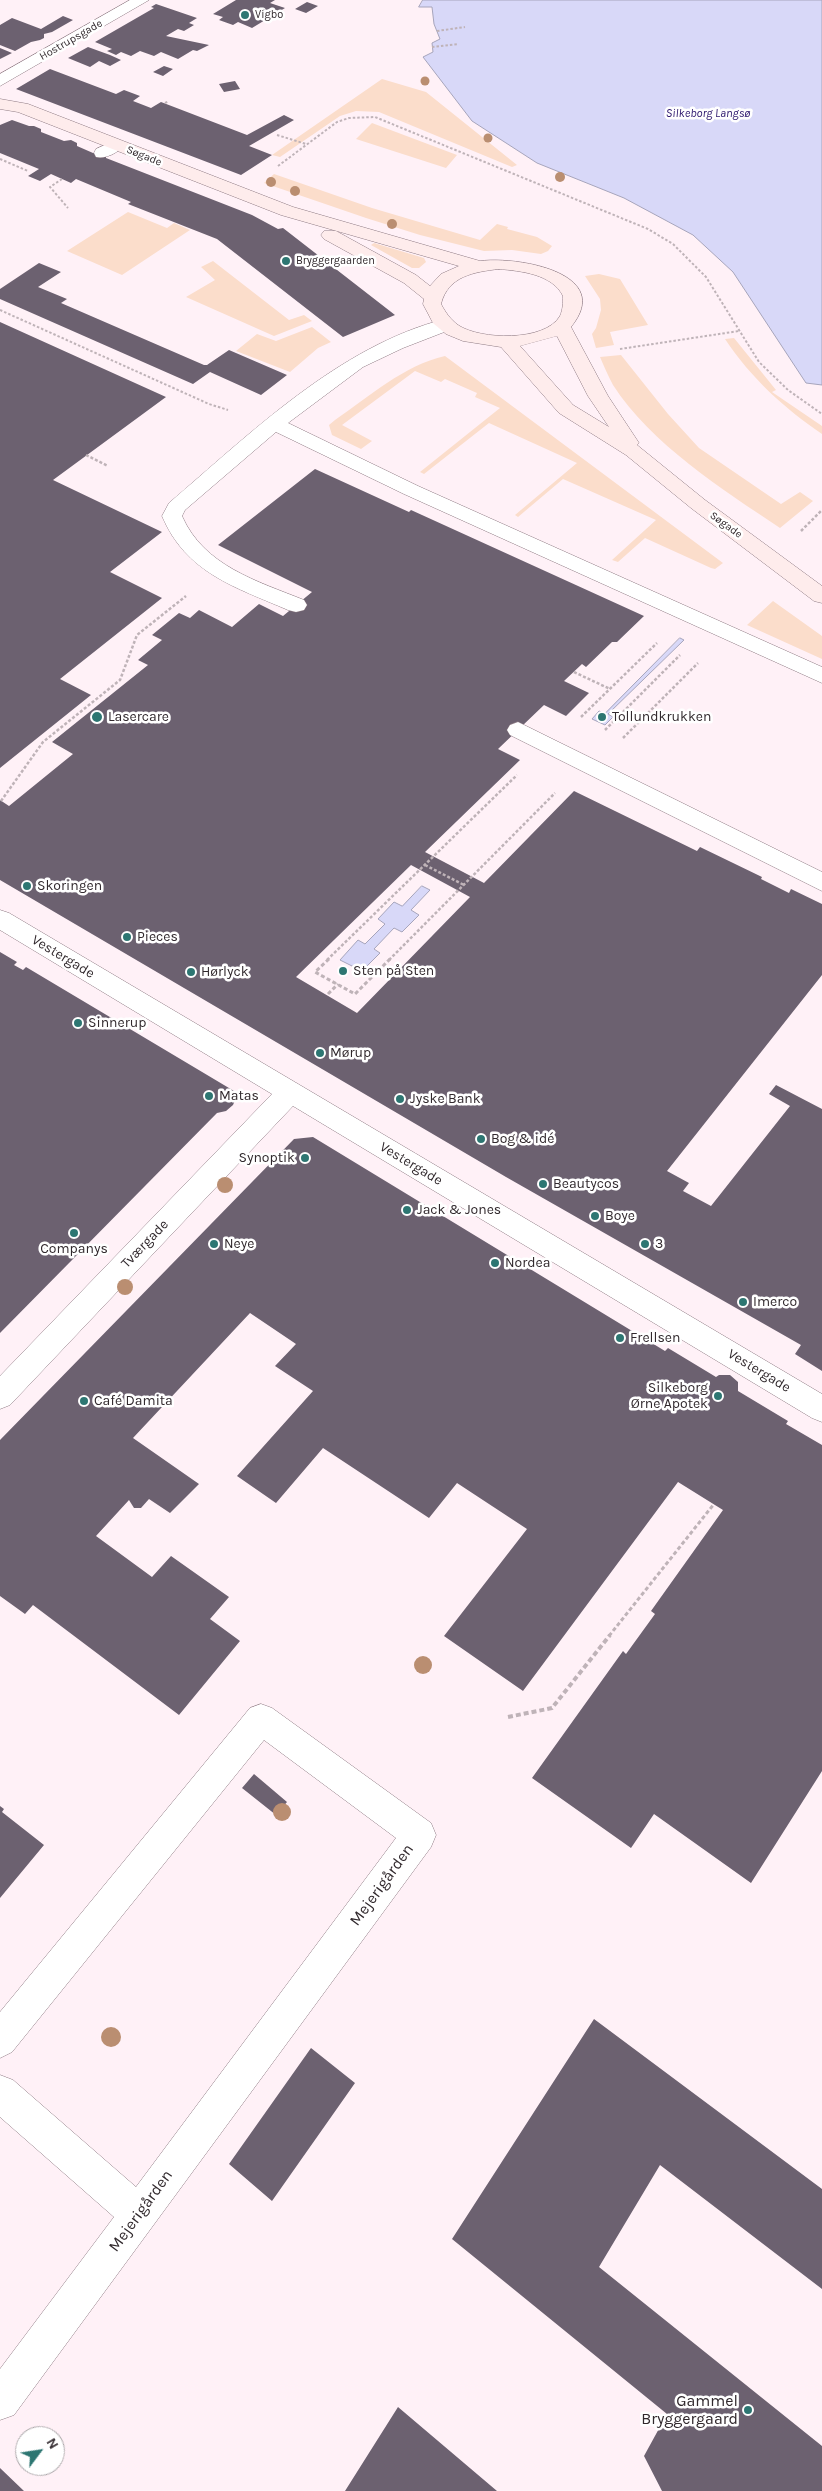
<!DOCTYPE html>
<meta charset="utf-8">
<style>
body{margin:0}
#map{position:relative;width:822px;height:2491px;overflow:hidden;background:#fff1f7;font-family:Karla,sans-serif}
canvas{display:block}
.north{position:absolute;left:15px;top:2426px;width:50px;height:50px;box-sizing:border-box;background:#fff;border:1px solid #ada9ab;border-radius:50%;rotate:59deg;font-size:14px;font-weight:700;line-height:20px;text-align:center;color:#31292d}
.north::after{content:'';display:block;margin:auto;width:18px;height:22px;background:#2d7672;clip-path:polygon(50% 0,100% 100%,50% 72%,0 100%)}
</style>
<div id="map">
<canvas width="822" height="2491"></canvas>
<div class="north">N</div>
</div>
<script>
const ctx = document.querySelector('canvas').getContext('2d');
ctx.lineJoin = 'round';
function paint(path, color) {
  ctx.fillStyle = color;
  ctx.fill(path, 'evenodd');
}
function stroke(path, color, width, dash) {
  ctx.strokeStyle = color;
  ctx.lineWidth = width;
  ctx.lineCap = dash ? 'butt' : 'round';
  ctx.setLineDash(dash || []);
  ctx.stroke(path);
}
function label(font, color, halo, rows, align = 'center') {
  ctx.font = font + ' Karla,sans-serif';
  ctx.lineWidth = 5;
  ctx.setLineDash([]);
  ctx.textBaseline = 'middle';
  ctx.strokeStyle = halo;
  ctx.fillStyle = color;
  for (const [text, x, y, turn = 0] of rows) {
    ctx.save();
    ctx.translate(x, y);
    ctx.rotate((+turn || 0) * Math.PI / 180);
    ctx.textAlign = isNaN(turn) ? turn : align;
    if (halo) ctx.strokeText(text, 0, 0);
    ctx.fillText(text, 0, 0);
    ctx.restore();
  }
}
const green = new Path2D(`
 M382 79 426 92 517 165 512 167 379 112 356 111 340 116 280 157 272 155Z
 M372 123 457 155 446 168 356 139Z
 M274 174 372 208 480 240 497 224 508 227 507 229 537 237 552 246 548 251 541 254 512 250 484 251 420 235 366 218 264 183Z
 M128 212 167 228 174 223 190 230 122 275 67 251Z
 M374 243 424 258 426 262 419 268H412L371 245Z
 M213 261 289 320 304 315 312 321 274 336 186 297 215 280 201 267Z
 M599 274 620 279 648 325 610 332 614 345 596 348 592 334 596 328 601 310 600 299 585 276Z
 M312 327 331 342 318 348 290 372 236 351 257 334 276 341Z
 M734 338 776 390 772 392 822 426V434C784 408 751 378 725 339Z
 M621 355 668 414 699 448 781 504 800 492 813 501 780 528C722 489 651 444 613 385 608 376 604 366 600 357Z
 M445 356 723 563 715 569 711 568 645 538 618 562 612 560 656 520 563 479 518 517 515 515 577 463 489 423 424 474 420 472 500 408 475 397 477 393 445 379 441 382 415 371 342 425 372 441 361 449 332 435 329 425 335 420C369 397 404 365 445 356Z
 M773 601 822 636V659L747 625Z`);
const water = new Path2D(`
 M423 0H822V385L806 383 733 272 693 235 624 198 537 163 472 121 423 57 433 52 432 43 440 39 434 24 432 7H419Z
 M680 638 684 640 608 714 613 717 605 725 592 719 599 711 605 713Z
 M422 886 430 890 411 910 419 915 402 932 394 928 374 949 380 953 362 971 340 960 358 940 365 944 385 924 378 919 394 902 402 906Z`);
const building = new Path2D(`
 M236 0H275L270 3 285 8 252 28 238 22 233 25 219 20 223 17 213 14Z
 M307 2 318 6 306 13 295 9Z
 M156 4 197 18 189 23 194 25 184 31 178 29 166 36 209 45 197 51 193 50 178 59 161 52 154 56 140 51 131 56 121 52 116 55 107 51 112 49 95 42 154 8 151 7Z
 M63 16 73 20 52 32 44 34V38L40 40 31 42 15 51 0 45V25L12 18 41 29Z
 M88 47 110 55 121 60 110 66 99 61 90 67 68 58Z
 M0 48 12 53 0 59Z
 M164 66 173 69 163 76 153 72Z
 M50 69 116 94 124 90 140 96 133 101 151 108 161 102 247 135 284 115 294 120 249 146 272 155 241 175 16 89Z
 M235 81 240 89 224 92 219 84Z
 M12 120 29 126H34L41 129V132L64 141 71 140 77 143V146L93 153 106 155V158L252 215 278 229 283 228 395 315 343 337 217 239 128 204 131 202 76 179 71 183 51 174 40 181 28 176 39 169 0 153V125Z
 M39 263 61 272 38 287 67 299 61 303 204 365H207L229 350 287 375 261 395 210 372 193 384 0 299V289Z
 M0 322 166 397 53 480 162 532 110 572 162 598 60 679 91 695 0 768Z
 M315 469 409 512 411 510 644 616 617 642H612L586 667 582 664 564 681 589 693 566 716 544 705 498 749 520 760 425 852 484 883 574 791 697 851 700 847 762 877 761 879 789 893 791 889 822 904V975L667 1171 689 1183 683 1191 711 1206 790 1106 769 1094 776 1085 822 1109V1371L795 1354 801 1345 506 1177 0 880V800L9 806 73 754 52 742 148 665 138 660 162 640 152 635 179 613 190 618 199 610 232 627 259 604 283 616 312 592 218 545ZM411 865 470 897 357 1013 296 977Z
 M0 952 17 962 14 965 23 970 26 967 234 1091 236 1098 233 1105 226 1111 217 1113 0 1333Z
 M313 1137 665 1351 668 1348 716 1377 719 1375H730L738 1382V1391L788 1421 786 1424 822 1445V1771L751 1883 654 1814 631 1848 532 1778 623 1651 626 1654 655 1614 651 1611 723 1510 678 1482 523 1691 444 1636 527 1529 457 1483 429 1518 323 1448 276 1503 237 1476 313 1391 275 1366 296 1344 250 1313 133 1438 199 1484 170 1513 149 1499 141 1508H134L129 1500 96 1536 152 1577 171 1556 229 1597 210 1619 240 1641 179 1715 33 1605 25 1614 0 1596V1440L294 1139Z
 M254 1774 287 1802 276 1815 242 1788Z
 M0 1806 4 1809 2 1812 44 1845 0 1898Z
 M594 2019 822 2189V2289L660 2165 599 2267 822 2446V2491H662L644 2456 667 2414 452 2239Z
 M311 2048 355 2083 272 2201 229 2164Z
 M398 2407 497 2491H345Z
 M0 2468 24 2491H0Z`);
const pathFar3 = new Path2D(`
 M437 31 465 27
 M432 47 458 44
 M165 103 169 101
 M277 135 306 144
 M0 159 28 171
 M278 166 337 122 349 118 375 117 648 229 673 244 706 277 759 362 788 390 822 414
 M62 179 50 187 68 208
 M0 310 209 404 228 410
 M620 349 739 331`);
const pathFar2 = new Path2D(`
 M86 455 108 466
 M801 531 822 510
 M574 672 610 689
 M581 717 657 643
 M605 730 680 655
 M623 738 698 663
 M1 801 43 742 120 680 137 635 186 596
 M425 865 464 885
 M327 960 517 775
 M389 960 555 793`);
const pathFar1 = new Path2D(`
 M329 959 315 972 355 994 390 959
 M328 994 338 984
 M609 1636 714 1504`);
const path = new Path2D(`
 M508 1717 552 1708 610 1635`);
const lane = new Path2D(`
 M116 140 122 141 124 145C118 153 106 159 96 157L94 153 96 149Z
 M445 319 452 321 454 325 452 329 403 348 363 367 288 423 418 486 822 667V683L404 494 276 432 185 510 182 516C204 566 257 581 304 600L307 605 304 610 296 612 288 610C235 587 186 573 162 516L169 503C250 434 339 346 445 319Z
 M518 722 822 872V891L510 735 507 730 510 725Z
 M261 1704 272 1708 431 1823 436 1835 431 1847 14 2415 0 2420V2369L114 2217 0 2117V2075L13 2080 136 2187 396 1838 264 1740 12 2052 0 2058V2012L250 1708Z`);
const street = new Path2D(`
 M130 0H149L0 86V74Z
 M0 910 9 913 822 1394V1422L812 1418 293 1106 10 1405 0 1409V1376L272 1094 0 930Z`);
const secondary = new Path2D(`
 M0 99 28 104 293 207 480 261C515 256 616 272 571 327L608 396 639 443 637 445 705 500 822 586V603L814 601 691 508 626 455 559 413 501 347 463 341 446 334 433 323 423 304 424 299 404 283 324 239 321 235 324 231H336L416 275 430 286 441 274 459 266 281 215 18 112 0 109ZM499 269C521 271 552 274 563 296 563 303 563 309 560 316 545 342 480 340 458 325 450 319 446 313 441 304 448 276 474 272 499 269ZM557 336 588 396 609 427 573 405 520 346Z`);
const trees = [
 [425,81,4.5],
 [488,138,4.5],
 [560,177,5],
 [271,182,5],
 [295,191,5],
 [392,224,5],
 [225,1185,8],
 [125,1287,8],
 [423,1665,9],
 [282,1812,9],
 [111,2037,10]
];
const markers = [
 [245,15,5,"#2d7672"],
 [286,261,5,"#2d7672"],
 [97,717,6,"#2d7672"],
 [602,717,5,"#2d7672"],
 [27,886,5,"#2d7672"],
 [127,937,5,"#2d7672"],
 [343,971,5,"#2d7672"],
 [191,972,5,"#2d7672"],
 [78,1023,5,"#2d7672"],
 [320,1053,5,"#2d7672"],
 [209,1096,5,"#2d7672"],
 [400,1099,5,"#2d7672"],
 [481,1139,5,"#2d7672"],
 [305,1158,5,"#2d7672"],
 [543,1184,5,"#2d7672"],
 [407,1210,5,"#2d7672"],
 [595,1216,5,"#2d7672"],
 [74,1233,5,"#2d7672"],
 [214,1244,5,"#2d7672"],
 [645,1244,5,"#2d7672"],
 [495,1263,5,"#2d7672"],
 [743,1302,5,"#2d7672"],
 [620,1338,5,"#2d7672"],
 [718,1396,5,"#2d7672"],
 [84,1401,5,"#2d7672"],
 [748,2410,5,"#2d7672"]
];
const farPoinames = [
 ["Vigbo",255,15],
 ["Bryggergaarden",296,261]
];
const farStreetnames = [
 ["Hostrupsgade",71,40,-30],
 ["Søgade",144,156,22],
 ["Søgade",726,525,36]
];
const farWaternames = [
 ["Silkeborg Langsø",708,114]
];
const poiNames = [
 ["Lasercare",108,717],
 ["Tollundkrukken",612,717],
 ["Skoringen",37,886],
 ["Pieces",137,937],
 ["Sten på Sten",353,971],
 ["Hørlyck",201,972],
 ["Sinnerup",88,1023],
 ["Mørup",330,1053],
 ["Matas",219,1096],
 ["Jyske Bank",410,1099],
 ["Bog & idé",491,1139],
 ["Synoptik",295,1158,"right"],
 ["Beautycos",553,1184],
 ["Jack & Jones",417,1210],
 ["Boye",605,1216],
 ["Neye",224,1244],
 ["3",655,1244],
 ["Companys",74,1249,"center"],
 ["Nordea",505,1263],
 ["Imerco",753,1302],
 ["Frellsen",630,1338],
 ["Silkeborg",708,1388,"right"],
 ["Ørne Apotek",708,1404,"right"],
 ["Café Damita",94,1401]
];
const streetNames = [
 ["Vestergade",63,957,31],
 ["Vestergade",411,1164,31],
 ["Tværgade",145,1244,-46],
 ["Vestergade",759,1371,31]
];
const nearStreetnames = [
 ["Mejerigården",382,1885,-54],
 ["Mejerigården",141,2211,-54]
];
const nearPoinames = [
 ["Gammel",738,2401],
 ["Bryggergaard",738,2419]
];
paint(green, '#fbddcb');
paint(water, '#d8d8f8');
stroke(water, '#a6a4bb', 1);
paint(building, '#6c6170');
stroke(lane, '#8e7a83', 1);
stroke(street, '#8e7a83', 1);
stroke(secondary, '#8e7a83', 1);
stroke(pathFar3, '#bfb3b8', 2, [2.5, 2]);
stroke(pathFar2, '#bfb3b8', 2.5, [3, 2]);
stroke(pathFar1, '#bfb3b8', 3, [4, 2.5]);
stroke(path, '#bfb3b8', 4, [5, 3]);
paint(lane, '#fff');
paint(street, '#fff');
paint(secondary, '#feecec');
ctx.fillStyle = '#ba8e71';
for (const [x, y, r] of trees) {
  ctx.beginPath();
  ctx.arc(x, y, r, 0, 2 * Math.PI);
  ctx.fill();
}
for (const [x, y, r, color] of markers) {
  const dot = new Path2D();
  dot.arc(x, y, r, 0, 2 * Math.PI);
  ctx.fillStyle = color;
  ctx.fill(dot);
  stroke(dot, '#fff', 2);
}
label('11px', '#31292d', '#fff', farPoinames, 'left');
label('11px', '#31292d', '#fff', farStreetnames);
label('italic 12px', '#2b156c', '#fff', farWaternames);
label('14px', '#31292d', '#fff', poiNames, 'left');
label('14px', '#31292d', '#fff', streetNames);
label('16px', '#31292d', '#fff', nearStreetnames);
label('16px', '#31292d', '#fff', nearPoinames, 'right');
</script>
